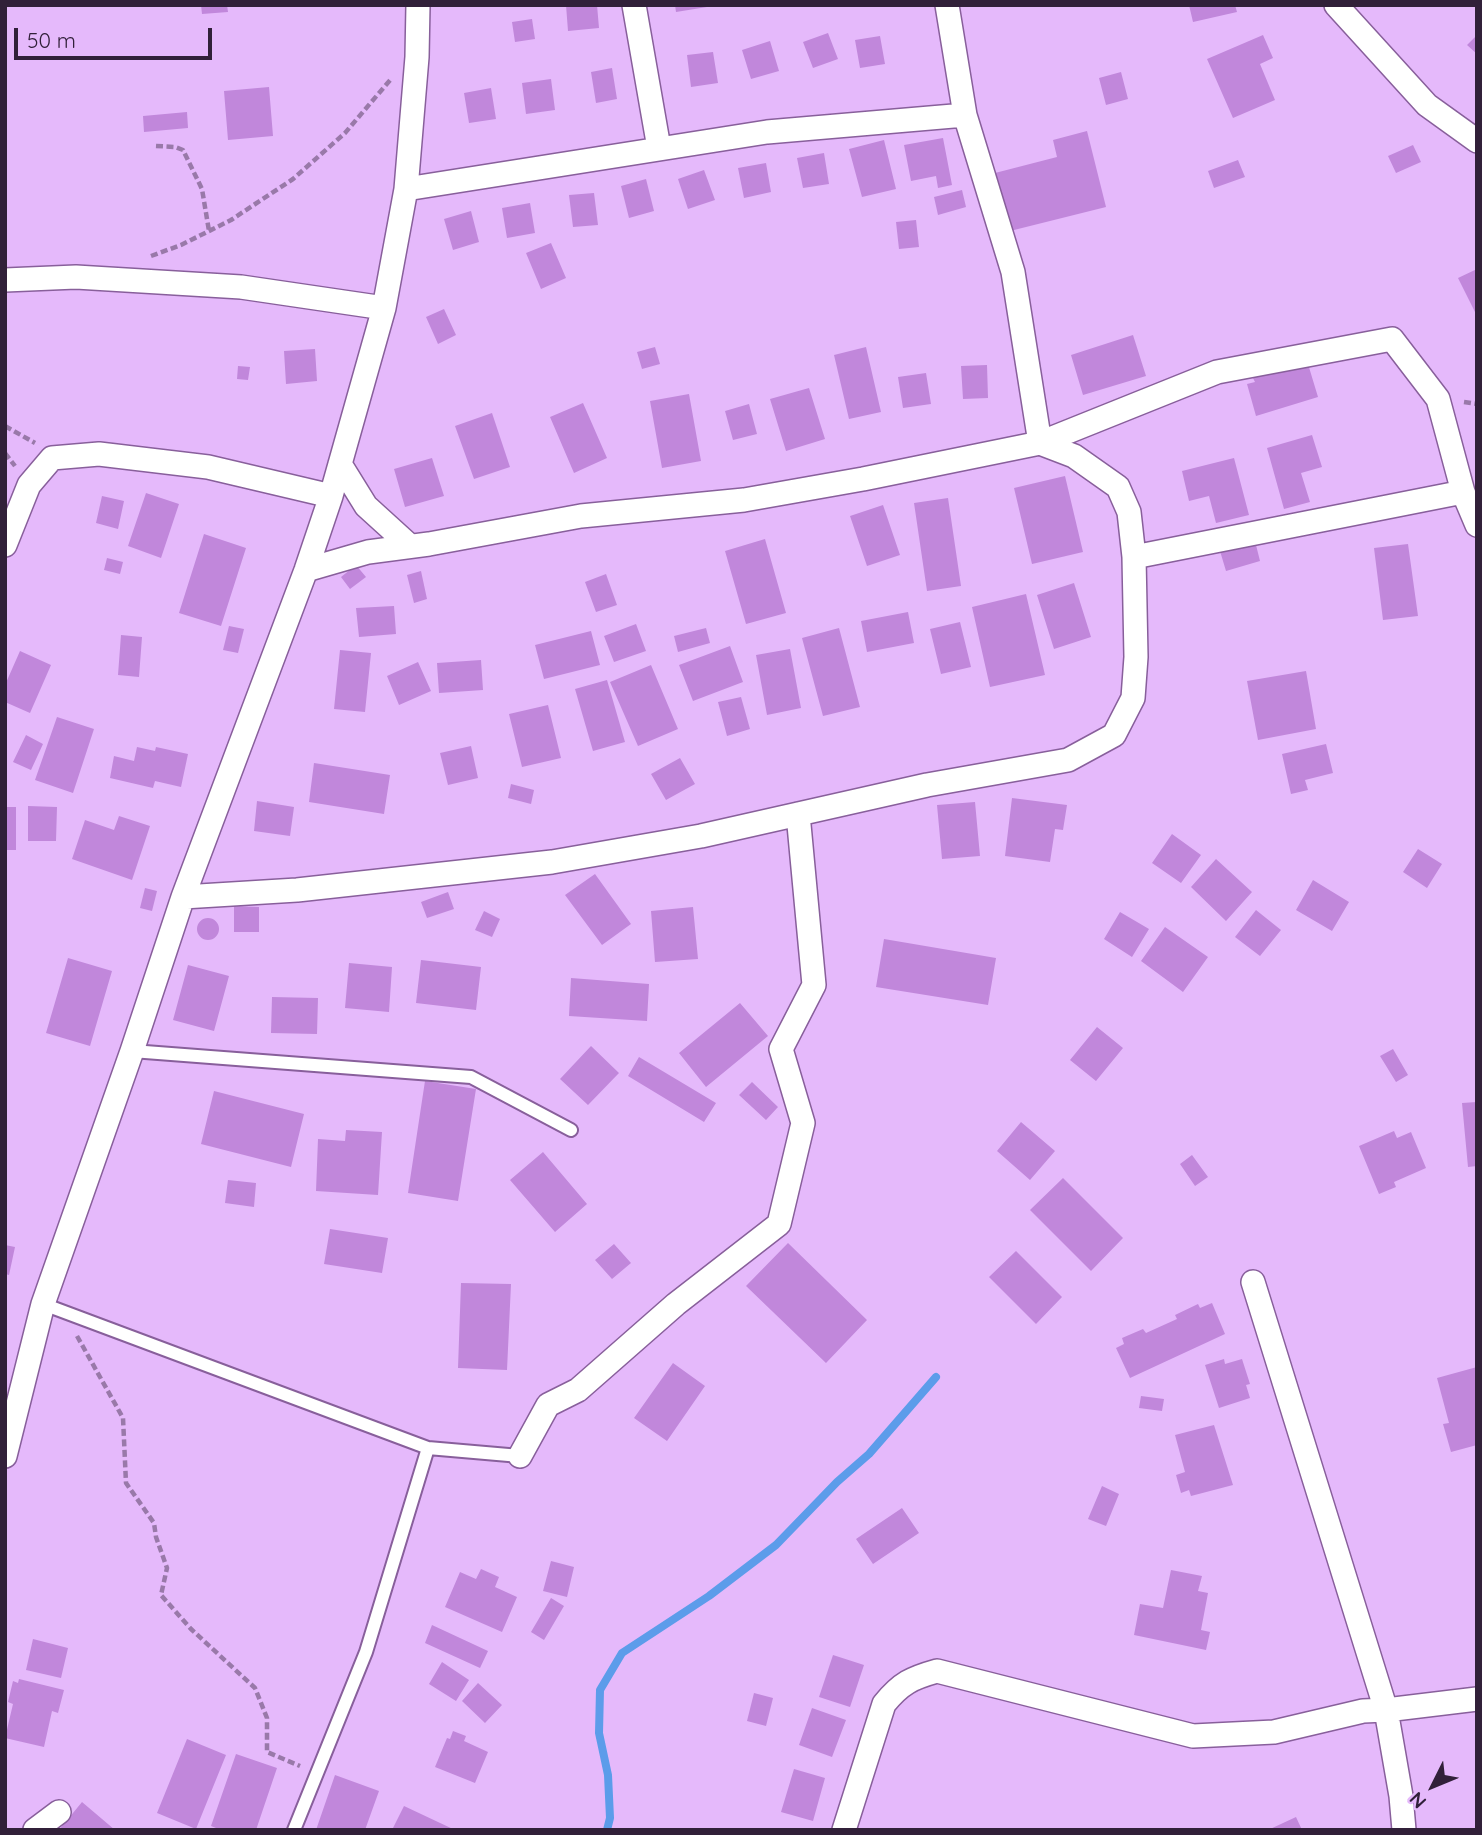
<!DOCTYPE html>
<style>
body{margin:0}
#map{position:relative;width:1482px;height:1835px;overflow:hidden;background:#e5b9fb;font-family:Quicksand,sans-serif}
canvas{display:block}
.frame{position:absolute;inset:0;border:7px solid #312039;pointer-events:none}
.north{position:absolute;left:1398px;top:1751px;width:70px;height:70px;-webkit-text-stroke:5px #e5b9fb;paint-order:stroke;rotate:227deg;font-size:19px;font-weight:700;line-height:28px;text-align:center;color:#312039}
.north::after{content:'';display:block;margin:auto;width:24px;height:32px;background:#312039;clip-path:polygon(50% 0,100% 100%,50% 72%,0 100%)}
.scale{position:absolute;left:14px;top:28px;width:198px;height:32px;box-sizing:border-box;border:4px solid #312039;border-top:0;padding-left:9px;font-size:21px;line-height:24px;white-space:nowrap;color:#312039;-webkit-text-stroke:5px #e5b9fb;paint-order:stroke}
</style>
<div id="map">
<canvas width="1482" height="1835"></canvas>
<div class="frame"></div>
<div class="north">N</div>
<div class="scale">50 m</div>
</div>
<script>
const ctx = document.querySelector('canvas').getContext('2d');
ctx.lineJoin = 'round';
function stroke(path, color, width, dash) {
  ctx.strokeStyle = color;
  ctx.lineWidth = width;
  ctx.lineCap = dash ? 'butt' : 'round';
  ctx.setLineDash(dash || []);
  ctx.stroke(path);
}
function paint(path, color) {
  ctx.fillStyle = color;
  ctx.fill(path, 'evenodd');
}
const stream = new Path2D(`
 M607 1830 610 1818 608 1775 599 1733 600 1690 622 1653 709 1596 776 1545 837 1482 869 1454 936 1377`);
const building = new Path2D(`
 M201 5H227L228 12 202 14Z
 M566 5H597L599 28 568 31Z
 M675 5H706L707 7 676 12Z
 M1189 5H1235L1237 12 1193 22Z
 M532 19 535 39 515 42 512 22Z
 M828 33 838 59 813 68 803 42Z
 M1263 35 1273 58 1260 64 1275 100 1233 118 1207 59Z
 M1477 35V54L1467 45Z
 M880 36 885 64 860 68 855 40Z
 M770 41 779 71 751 79 742 50Z
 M713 52 718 83 691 87 687 55Z
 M612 68 617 99 596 103 591 72Z
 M1121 72 1128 99 1106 105 1099 78Z
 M551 79 555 110 526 114 522 83Z
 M269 87 273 136 228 140 224 91Z
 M491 88 496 119 469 123 464 93Z
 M187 112 188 128 144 132 143 116Z
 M1087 131 1106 207 1010 231 995 173 1057 157 1053 140Z
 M943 138 952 185 938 188 936 176 911 181 904 145Z
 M884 140 896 189 862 197 849 149Z
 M1413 145 1421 162 1396 173 1388 156Z
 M824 153 829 184 803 188 797 158Z
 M1238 160 1245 177 1214 188 1208 171Z
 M766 163 771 192 744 198 738 168Z
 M704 170 715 200 688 209 678 179Z
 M646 179 654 211 629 218 621 186Z
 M962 190 966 207 938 215 934 197Z
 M594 193 598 225 573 227 569 195Z
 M530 203 535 233 507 238 502 208Z
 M471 211 479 242 453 250 444 219Z
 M916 220 919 247 899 249 896 222Z
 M551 243 566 278 541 289 526 253Z
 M1477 269V316L1458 278Z
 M444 309 456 335 438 344 426 317Z
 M1133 335 1146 376 1083 395 1071 355Z
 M655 347 660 364 642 369 637 352Z
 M866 347 881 412 849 419 834 355Z
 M315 349 317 381 286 384 284 351Z
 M1308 364 1318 397 1256 416 1247 384 1255 382 1252 376Z
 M987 365 988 398 963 399 961 366Z
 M238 366 250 367 248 380 237 379Z
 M926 373 931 404 903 408 898 377Z
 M809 388 825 439 786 451 770 399Z
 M689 394 701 461 662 468 650 401Z
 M583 403 607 458 574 473 550 417Z
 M749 404 757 434 733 440 725 411Z
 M492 413 510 467 474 479 455 426Z
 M1312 435 1322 467 1301 473 1310 502 1284 509 1267 448Z
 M432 458 444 496 405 507 394 469Z
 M1234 458 1249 515 1216 523 1209 496 1189 501 1182 471Z
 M1065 476 1083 552 1032 564 1014 488Z
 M146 493 179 504 161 558 128 546Z
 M102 496 124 501 118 529 96 523Z
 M948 498 961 586 927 591 914 503Z
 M883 505 900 555 867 566 850 516Z
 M204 534 246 548 221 626 179 613Z
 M765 539 786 613 746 624 725 551Z
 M1255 541 1260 561 1226 571 1220 551Z
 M1408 544 1418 616 1383 620 1374 548Z
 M107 558 123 562 120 574 104 570Z
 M356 565 366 577 350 589 341 577Z
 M421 571 427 599 414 603 407 575Z
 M606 574 617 605 596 612 585 582Z
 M1074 583 1091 637 1054 649 1037 595Z
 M1026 594 1045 675 990 687 972 607Z
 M394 606 396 634 359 637 356 608Z
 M908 612 914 643 867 652 861 621Z
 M960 622 971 667 941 674 930 629Z
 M636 624 646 651 614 662 604 636Z
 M229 626 244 629 238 653 223 650Z
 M706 628 710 643 678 652 674 636Z
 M839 628 860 707 823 716 802 638Z
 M591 631 600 665 544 679 535 645Z
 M121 635 142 637 139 677 118 675Z
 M730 646 743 682 693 701 679 665Z
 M790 649 801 708 767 715 756 655Z
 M340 650 371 653 365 712 334 709Z
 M20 651 51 665 30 713 5 702V685Z
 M481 660 483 690 439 693 437 663Z
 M418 662 431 691 399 705 387 676Z
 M651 665 678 729 638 746 610 682Z
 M1306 671 1316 729 1258 740 1247 681Z
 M607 680 625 742 593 751 575 689Z
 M741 697 750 729 727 736 718 702Z
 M548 705 561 758 522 767 509 714Z
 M57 717 94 729 73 793 35 780Z
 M26 735 43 744 31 770 13 762Z
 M1326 744 1333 773 1305 780 1308 790 1291 794 1282 754Z
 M471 746 478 778 448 785 440 753Z
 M137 747 155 751 156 747 188 754 181 787 155 781 153 788 110 778 114 756 134 761Z
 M680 758 695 784 666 800 651 774Z
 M314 763 390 775 384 814 309 802Z
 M511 784 534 790 531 804 508 798Z
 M1012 798 1067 805 1063 830 1055 829 1050 862 1005 856Z
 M257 801 294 807 290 836 254 831Z
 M975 802 980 856 942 859 937 805Z
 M28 806 57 807 56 841H28Z
 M5 807H16V850H5Z
 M119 816 150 826 132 880 72 859 85 820 114 830Z
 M1172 834 1201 855 1181 883 1152 863Z
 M1418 849 1442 864 1427 888 1403 872Z
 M1216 859 1252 892 1226 921 1191 887Z
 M595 874 631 924 602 945 565 895Z
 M1313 880 1349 902 1332 931 1296 910Z
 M145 888 157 891 152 911 140 908Z
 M448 892 454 909 427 918 421 902Z
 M234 906 259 907V932H234Z
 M693 907 698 959 655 962 651 911Z
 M1256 910 1281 930 1260 956 1235 937Z
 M484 911 500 919 492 937 475 930Z
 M1120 912 1149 929 1132 957 1104 939Z
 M197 929a11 11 0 1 1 22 0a11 11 0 1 1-22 0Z
 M1165 927 1208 957 1183 992 1141 961Z
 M884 939 996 958 988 1005 876 987Z
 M68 958 112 971 90 1046 46 1033Z
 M421 960 481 967 476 1010 416 1003Z
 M349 963 392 967 389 1012 345 1008Z
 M188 965 229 976 214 1031 173 1020Z
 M571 978 649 984 647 1021 569 1016Z
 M272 997 318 998 317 1034 271 1033Z
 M740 1003 768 1036 706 1087 679 1053Z
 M1097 1027 1123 1048 1096 1081 1070 1060Z
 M591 1046 619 1073 588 1105 560 1079Z
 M1393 1049 1408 1075 1396 1082 1380 1056Z
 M639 1057 716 1103 704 1122 628 1076Z
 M425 1081 476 1089 458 1201 408 1193Z
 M752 1082 778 1107 766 1120 739 1095Z
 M214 1091 304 1114 291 1167 201 1144Z
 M1477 1102V1166L1468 1167 1462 1103Z
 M1021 1122 1055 1151 1030 1180 997 1151Z
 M346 1130 382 1132 378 1195 316 1191 318 1139 345 1141Z
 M1394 1131 1397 1138 1411 1132 1426 1168 1394 1182 1396 1187 1379 1194 1359 1146Z
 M543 1152 587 1204 555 1232 510 1180Z
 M1192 1155 1208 1177 1195 1186 1180 1164Z
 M1063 1178 1123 1238 1091 1271 1030 1210Z
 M228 1180 256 1183 254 1207 225 1203Z
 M330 1229 388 1238 382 1273 324 1264Z
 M788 1243 867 1320 826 1363 746 1286Z
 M614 1244 631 1263 612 1279 595 1260Z
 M5 1245 15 1247 9 1275 5 1274Z
 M1016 1251 1062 1297 1036 1324 989 1277Z
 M461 1283 511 1284 507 1370 458 1368Z
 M1212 1303 1225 1334 1130 1378 1116 1348 1124 1344 1122 1338 1143 1329 1146 1333 1177 1319 1175 1315 1198 1304 1200 1308Z
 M1224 1359 1225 1364 1242 1359 1250 1384 1246 1385 1250 1398 1219 1408 1205 1365Z
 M673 1363 705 1386 667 1441 634 1418Z
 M1477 1367V1445L1451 1452 1443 1424 1449 1423 1437 1378Z
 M1141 1396 1164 1399 1162 1411 1139 1408Z
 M1214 1425 1233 1485 1191 1496 1189 1490 1181 1493 1176 1475 1185 1472 1175 1435Z
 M1102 1486 1119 1494 1106 1526 1088 1519Z
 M902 1508 919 1533 873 1564 856 1539Z
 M551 1561 574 1567 567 1597 543 1591Z
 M481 1569 499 1577 495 1587 517 1597 502 1632 445 1607 460 1572 476 1579Z
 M1171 1570 1202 1576 1198 1591 1208 1593 1201 1630 1210 1632 1206 1650 1134 1635 1140 1604 1163 1608Z
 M551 1598 564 1606 544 1640 531 1632Z
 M432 1625 488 1651 480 1668 425 1643Z
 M33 1639 68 1648 61 1678 26 1670Z
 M833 1655 864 1665 850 1707 819 1697Z
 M442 1662 469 1680 456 1701 429 1684Z
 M19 1679 64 1690 58 1713 52 1711 44 1747 5 1738 13 1704 8 1702 13 1681 18 1683Z
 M478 1683 502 1705 485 1723 462 1701Z
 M754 1693 773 1698 766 1726 747 1721Z
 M812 1708 846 1720 832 1757 799 1745Z
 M453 1731 466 1736 464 1741 488 1752 475 1783 435 1767 447 1738 450 1739Z
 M187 1739 226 1755 196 1829 157 1813Z
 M236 1754 277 1768 256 1830H221L211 1826Z
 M794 1769 825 1778 813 1821 781 1812Z
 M335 1775 379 1791 365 1830H316Z
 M82 1802 115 1830H59Z
 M404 1806 455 1830H392Z
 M1296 1817 1302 1830H1268Z`);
const path = new Path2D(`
 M156 146 175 147 183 150 202 189 209 231
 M151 256 181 245 231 220 293 179 345 133 391 79
 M1464 402 1477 404
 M5 426 35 443
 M5 453 15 466
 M77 1336 123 1418 126 1483 154 1523 156 1537 167 1568 161 1595 191 1629 255 1688 267 1718V1752L300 1766`);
const service = new Path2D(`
 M132 1051 471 1077 571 1130
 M43 1304 428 1448 520 1456
 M294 1830 366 1652 428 1448`);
const minor = new Path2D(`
 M634 5 659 148
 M947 5 965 115 1013 272 1040 443
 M1336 5 1427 105 1477 141
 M406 189 767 132 965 115
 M5 280 76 277 241 287 384 308
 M340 464 366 506 410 546
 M5 545 29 485 52 458 99 454 208 467 331 496
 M1134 557 1463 492
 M306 570 368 552 429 544 581 516 744 500 863 479 1040 443 1217 372 1392 339 1438 399 1463 492 1477 525
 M183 897 297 890 552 862 701 836 927 785 1068 760 1114 735 1133 698 1136 657 1134 557 1129 512 1118 487 1074 456 1040 443
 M1253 1282 1386 1710 1401 1796 1404 1830
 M5 1456 43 1304 132 1051 183 897 306 570 331 496 384 308 406 189 417 57 418 5
 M520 1456 548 1405 578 1390 676 1304 779 1224 803 1123 781 1049 814 985 798 814
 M35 1830 59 1812
 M844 1830 884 1704C901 1683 912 1678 937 1671L1193 1736 1274 1732 1363 1711 1386 1710 1477 1699`);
stroke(stream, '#5c9cea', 8);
paint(building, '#c187db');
stroke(service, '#885f9b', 16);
stroke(minor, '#885f9b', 26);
stroke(path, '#9979a9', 4.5, [7, 3.5]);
stroke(service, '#fff', 12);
stroke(minor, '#fff', 23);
</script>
